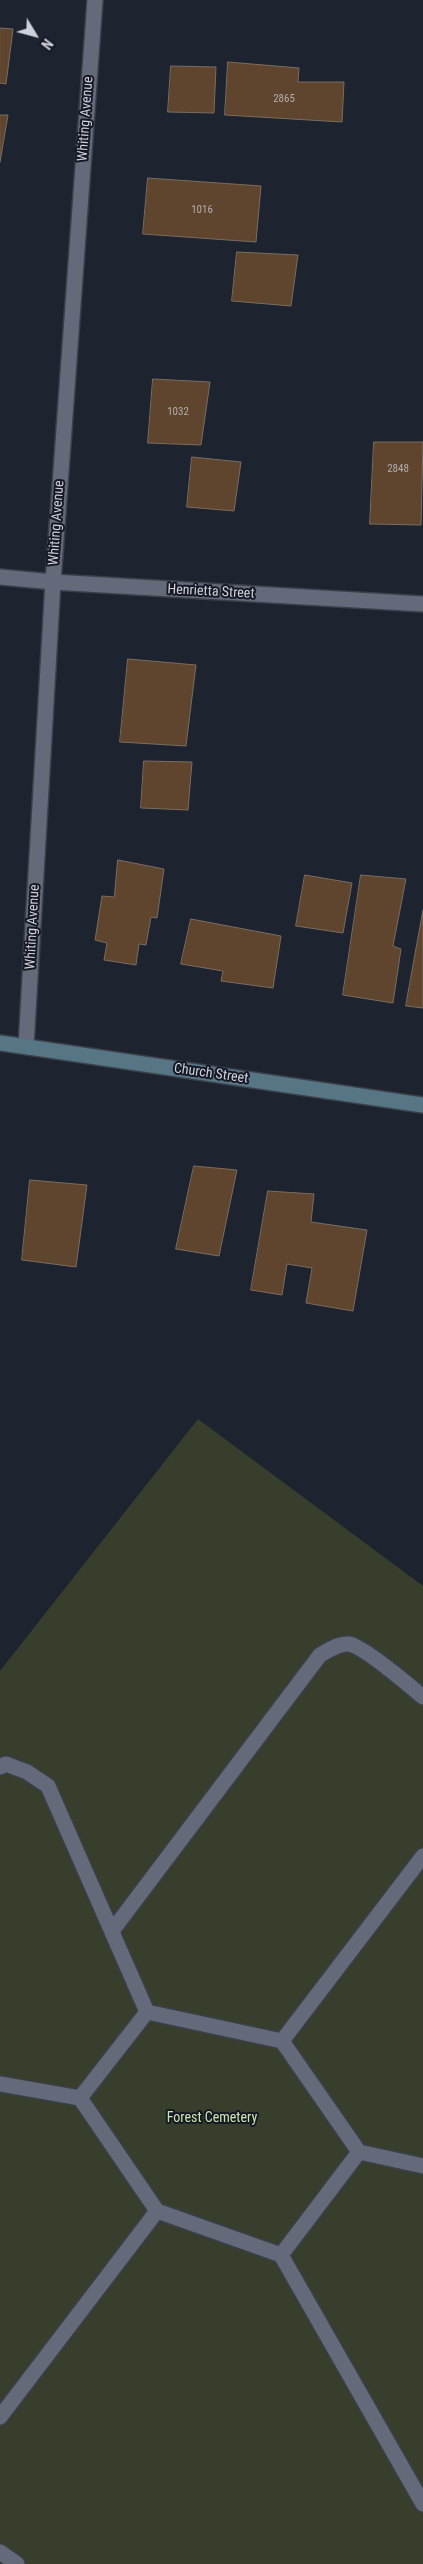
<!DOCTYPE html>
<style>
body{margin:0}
#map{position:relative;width:423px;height:2564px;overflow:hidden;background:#1e2330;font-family:"Roboto Condensed",sans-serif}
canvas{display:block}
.north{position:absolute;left:10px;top:10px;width:50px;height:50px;-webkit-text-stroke:4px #151926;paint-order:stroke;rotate:127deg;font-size:14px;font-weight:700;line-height:20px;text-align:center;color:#ced1da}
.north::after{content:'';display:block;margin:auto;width:18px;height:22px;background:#ced1da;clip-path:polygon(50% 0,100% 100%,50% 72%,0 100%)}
</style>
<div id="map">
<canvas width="423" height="2564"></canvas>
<div class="north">N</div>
</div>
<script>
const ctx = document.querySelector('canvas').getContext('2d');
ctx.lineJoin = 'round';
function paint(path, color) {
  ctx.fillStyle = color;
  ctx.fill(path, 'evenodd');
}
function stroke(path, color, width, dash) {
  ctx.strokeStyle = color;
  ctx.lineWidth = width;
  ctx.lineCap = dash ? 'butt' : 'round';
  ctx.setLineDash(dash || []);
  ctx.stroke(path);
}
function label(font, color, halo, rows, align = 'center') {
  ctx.font = font + ' "Roboto Condensed",sans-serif';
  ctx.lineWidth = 4;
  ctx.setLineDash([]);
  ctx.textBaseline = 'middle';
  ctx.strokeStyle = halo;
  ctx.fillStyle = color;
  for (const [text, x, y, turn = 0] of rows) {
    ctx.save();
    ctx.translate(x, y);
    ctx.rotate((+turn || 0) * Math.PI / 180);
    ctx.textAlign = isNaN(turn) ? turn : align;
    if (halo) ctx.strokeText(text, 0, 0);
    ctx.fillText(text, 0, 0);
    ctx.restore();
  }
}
const green = new Path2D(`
 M198 1419 423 1586V2564H0V1671Z`);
const building = new Path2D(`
 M0 28 13 29 6 84 0 83Z
 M228 62 299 68 298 82H344L342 122 225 115Z
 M171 66 216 67 214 113 168 112Z
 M0 115H8L0 162Z
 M148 178 261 186 256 242 143 234Z
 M237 252 298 255 291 306 232 301Z
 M153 379 210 382 201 445 148 443Z
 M374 442H423L421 525 370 524Z
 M192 457 241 462 234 511 187 507Z
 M128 659 196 665 186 746 120 742Z
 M144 761 192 762 188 810 141 808Z
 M118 860 164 869 157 918 151 917 146 945 139 944 136 965 104 960 107 943 95 940 102 896 114 897Z
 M305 875 352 883 343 933 296 926Z
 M361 875 406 879 393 946 401 949 393 1003 343 995Z
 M423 910V1008L406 1006Z
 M191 919 281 936 273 988 221 981 223 971 181 964Z
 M194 1166 237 1170 219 1256 176 1249Z
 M30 1180 87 1185 76 1267 22 1260Z
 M268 1191 314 1194 311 1222 367 1230 353 1311 306 1303 312 1268 287 1264 282 1295 251 1290Z`);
const lane = new Path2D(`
 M0 577 53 582
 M0 1767 6 1764 27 1772 48 1786 147 2012
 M112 1931 320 1655C329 1650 339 1643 349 1644 363 1646 410 1686 423 1697
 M147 2012 282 2041 359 2152 281 2255 157 2211 80 2098Z
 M282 2041 423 1856
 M0 2084 80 2098
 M359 2152 423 2166
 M281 2255 423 2504
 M0 2417 157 2211
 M0 2552 17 2564`);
const street = new Path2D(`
 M53 582 423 604
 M26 1046 53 582 95 0`);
const secondary = new Path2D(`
 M0 1043 423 1105`);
const numberNames = [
 ["2865",284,99],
 ["1016",202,210],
 ["1032",178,412],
 ["2848",398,469]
];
const streetNames = [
 ["Whiting Avenue",86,119,-86],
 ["Whiting Avenue",57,523,-86],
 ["Henrietta Street",211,592,3],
 ["Whiting Avenue",33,927,-87],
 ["Church Street",211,1074,8]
];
const parkNames = [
 ["Forest Cemetery",212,2118]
];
paint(green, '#373f2c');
paint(building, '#5f452d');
stroke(building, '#7a6d60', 1);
stroke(lane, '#3b3f4a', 18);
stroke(street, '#3b3f4a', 18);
stroke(secondary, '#3b3f4a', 18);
stroke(lane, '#656a7a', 15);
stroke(street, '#656a7a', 15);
stroke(secondary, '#567686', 15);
label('11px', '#b2aeaf', null, numberNames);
label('14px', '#ced1da', '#151926', streetNames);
label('14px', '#cde5ab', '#151926', parkNames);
</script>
